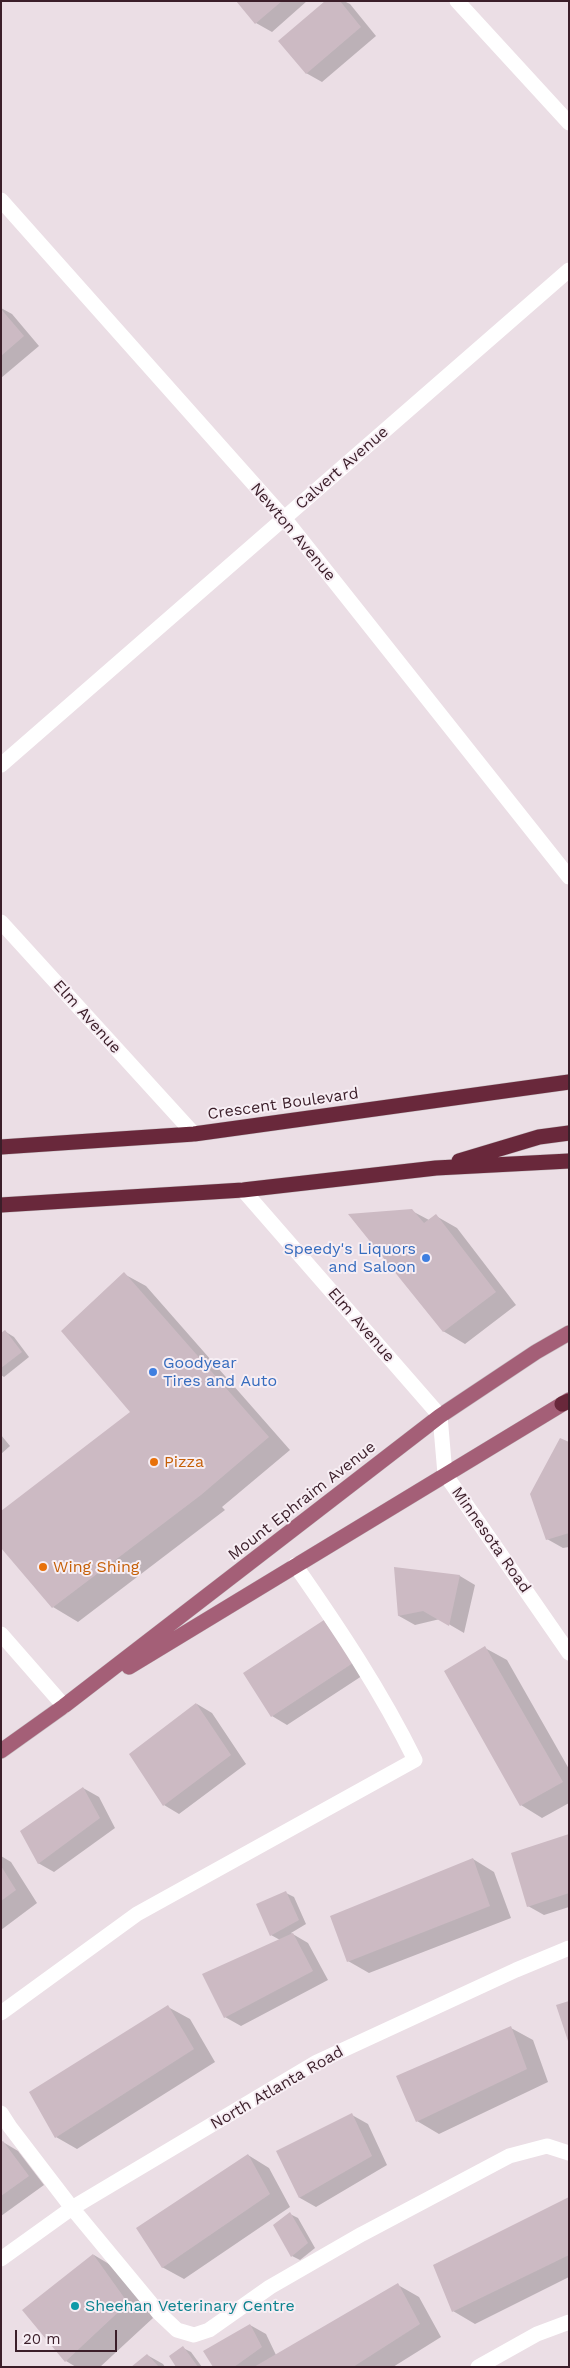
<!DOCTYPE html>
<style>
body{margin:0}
#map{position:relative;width:570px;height:2368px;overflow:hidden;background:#ebdee5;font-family:"Work Sans",sans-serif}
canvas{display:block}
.frame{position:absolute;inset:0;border:2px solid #3b1e29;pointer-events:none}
.scale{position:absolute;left:15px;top:2330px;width:102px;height:22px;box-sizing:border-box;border:2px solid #3b1e29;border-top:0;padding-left:6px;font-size:15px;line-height:18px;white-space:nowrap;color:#3b1e29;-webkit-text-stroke:4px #f7eef4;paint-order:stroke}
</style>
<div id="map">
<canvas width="570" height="2368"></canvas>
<div class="frame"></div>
<div class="scale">20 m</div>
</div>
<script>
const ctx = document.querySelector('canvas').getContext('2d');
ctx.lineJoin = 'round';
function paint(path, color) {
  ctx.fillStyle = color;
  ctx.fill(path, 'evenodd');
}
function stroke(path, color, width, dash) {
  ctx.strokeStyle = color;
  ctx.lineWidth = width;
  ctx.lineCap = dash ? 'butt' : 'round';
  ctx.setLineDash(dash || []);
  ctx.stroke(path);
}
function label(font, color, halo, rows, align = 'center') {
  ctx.font = font + ' "Work Sans",sans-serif';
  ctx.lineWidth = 4;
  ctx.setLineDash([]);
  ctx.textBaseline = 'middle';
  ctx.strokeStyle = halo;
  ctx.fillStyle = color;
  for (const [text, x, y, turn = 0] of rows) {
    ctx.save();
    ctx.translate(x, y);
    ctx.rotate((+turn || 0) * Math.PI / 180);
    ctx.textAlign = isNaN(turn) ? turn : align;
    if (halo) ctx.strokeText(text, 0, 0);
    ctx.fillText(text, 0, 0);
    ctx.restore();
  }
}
const shadow = new Path2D(`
 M237 1H307L272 32 256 23Z
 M327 1H344L350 4 376 36 322 82 306 73Z
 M1 308 12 314 39 346 1 378Z
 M412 1211 429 1220 436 1216 457 1228 516 1305 465 1344 443 1331Z
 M124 1274 146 1286 290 1450 222 1507 225 1510 78 1622 53 1607 132 1412Z
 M6 1332 14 1337 29 1357 4 1377 1 1375V1335Z
 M1 1435 10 1446 1 1454Z
 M569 1444V1547L563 1548 547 1539Z
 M395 1568 460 1576 475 1585 464 1633 440 1619 415 1625 399 1616Z
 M340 1631 368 1672 287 1725 272 1716Z
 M485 1648 507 1660 569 1769V1803L542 1818 521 1805Z
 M197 1704 212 1713 246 1764 179 1814 164 1805Z
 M83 1788 99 1797 115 1828 54 1872 38 1863Z
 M569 1835V1907L544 1915 528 1906Z
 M1 1856 11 1862 37 1903 1 1930Z
 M473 1859 494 1872 511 1918 369 1973 348 1961Z
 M286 1893 294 1897 306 1924 291 1933 308 1943 328 1980 241 2026 225 2017 280 1940 271 1935Z
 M168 2007 190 2019 215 2062 77 2149 56 2137Z
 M511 2028 533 2040 548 2082 439 2134 417 2121Z
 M352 2115 368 2124 387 2165 316 2207 300 2198 278 2152Z
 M3 2142 18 2151 44 2185 1 2216Z
 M248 2155 269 2168 290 2207 184 2279 162 2267Z
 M569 2199V2277L475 2324 453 2311 434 2265Z
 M290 2214 298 2218 315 2248 300 2260 292 2256Z
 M94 2255 119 2270 153 2318 100 2367H76L66 2361Z
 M398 2285 419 2297 441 2337 393 2367H215L250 2325 266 2334 276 2355Z
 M183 2348 191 2352 202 2367H178Z
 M147 2355 163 2364 165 2367H133Z`);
const building = new Path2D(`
 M236 1H282L255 24Z
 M325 1H340L361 27 306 74 278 41Z
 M1 309 24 336 1 356Z
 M412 1209 424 1223 436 1214 496 1292 443 1332 348 1214Z
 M124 1272 269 1437 201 1495 52 1608 1 1548V1511L130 1412 61 1331Z
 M5 1330 22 1352 1 1368V1333Z
 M560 1438 569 1442V1533L546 1540 530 1494Z
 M394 1567 460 1575 449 1626 423 1611 398 1616Z
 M324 1620 353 1663 271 1717 243 1673Z
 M485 1646 563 1782 520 1806 444 1671Z
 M196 1703 231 1755 163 1806 129 1754Z
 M83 1787 100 1818 38 1864 20 1831Z
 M569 1834V1893L527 1907 511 1853Z
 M473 1858 490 1906 347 1962 330 1916Z
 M1 1866 16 1890 1 1901Z
 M286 1891 299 1920 270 1936 256 1904Z
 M293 1933 313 1971 224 2018 202 1974Z
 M569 2001V2041H568L556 2005Z
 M168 2005 194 2049 55 2138 29 2092Z
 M511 2026 527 2069 416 2122 396 2076Z
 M352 2113 372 2156 299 2198 276 2151Z
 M3 2141 29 2176 1 2196V2142Z
 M248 2154 270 2194 162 2268 136 2228Z
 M569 2197V2255L452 2312 433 2265Z
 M290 2212 308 2243 291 2257 273 2225Z
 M93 2254 128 2303 65 2362 22 2310Z
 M398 2283 420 2324 353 2367H254Z
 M250 2324 262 2347 234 2367H213L203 2351Z
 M183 2346 198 2367H176L169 2356Z
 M147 2354 159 2367H131Z`);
const minor = new Path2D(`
 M457 1 569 123
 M1 200 284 518 569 877
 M1 765 569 270
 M1 922 194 1134
 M243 1190 440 1416 445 1474 569 1653
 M1 1634 64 1706
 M1 2013 137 1914 415 1760C381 1691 339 1628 295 1565
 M1 2113 10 2127 72 2208 159 2313 177 2330 194 2335 209 2330 270 2287 362 2234 509 2156 547 2146 569 2153
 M1 2259 72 2208 317 2062 516 1970 569 1948
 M478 2367 537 2334 569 2322`);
const major = new Path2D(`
 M129 1667 569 1400
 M1 1751 64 1706 440 1416 536 1352 569 1333`);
const highway = new Path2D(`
 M1 1147 194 1134 569 1082
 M459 1161 539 1137 569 1133
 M1 1205 243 1190 436 1168 569 1161
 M562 1404 569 1401`);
const markers = [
 [426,1258,5,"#3f7fe0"],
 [153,1372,5,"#3f7fe0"],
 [154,1462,5,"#e8710a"],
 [43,1567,5,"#e8710a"],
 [75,2306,5,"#0f9aa8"]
];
const streetNames = [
 ["Calvert Avenue",342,468,-41],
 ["Newton Avenue",293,532,50],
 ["Elm Avenue",87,1017,48],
 ["Crescent Boulevard",283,1104,-8],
 ["Elm Avenue",361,1325,49],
 ["Mount Ephraim Avenue",302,1501,-38],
 ["Minnesota Road",491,1540,55],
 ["North Atlanta Road",277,2088,-30]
];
const shopNames = [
 ["Speedy's Liquors",416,1249],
 ["and Saloon",416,1267],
 ["Goodyear",163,1363,"left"],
 ["Tires and Auto",163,1381,"left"]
];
const foodNames = [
 ["Pizza",164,1462],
 ["Wing Shing",53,1567]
];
const cultureNames = [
 ["Sheehan Veterinary Centre",85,2306]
];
paint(shadow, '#0003');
paint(building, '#ccbac3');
stroke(major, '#c4bcbf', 16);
stroke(highway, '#c4bcbf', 16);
stroke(minor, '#fff', 15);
stroke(major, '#a45f77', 15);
stroke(highway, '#69283b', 15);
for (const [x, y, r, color] of markers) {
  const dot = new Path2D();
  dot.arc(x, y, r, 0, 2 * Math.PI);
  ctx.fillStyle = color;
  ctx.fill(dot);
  stroke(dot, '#f7eef4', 2);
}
label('16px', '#3b1e29', '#f7eef4', streetNames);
label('16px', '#366cbe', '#f7eef4', shopNames, 'right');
label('16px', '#c56008', '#f7eef4', foodNames, 'left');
label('16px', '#0d838f', '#f7eef4', cultureNames, 'left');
</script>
